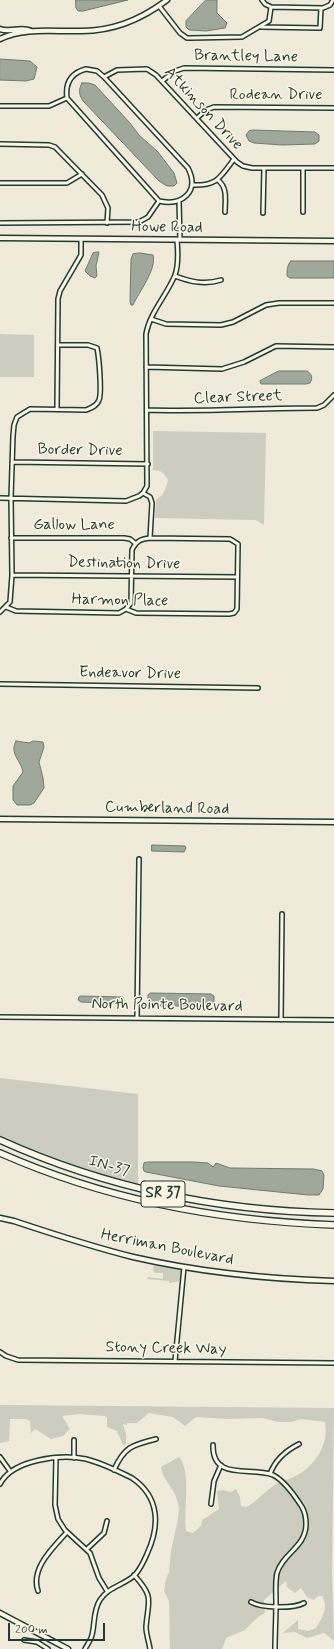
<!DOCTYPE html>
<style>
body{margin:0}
#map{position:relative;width:334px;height:1649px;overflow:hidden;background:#efeada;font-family:Mynerve,sans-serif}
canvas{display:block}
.scale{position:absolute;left:8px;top:1623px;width:97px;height:18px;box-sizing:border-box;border:2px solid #1f3d34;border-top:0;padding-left:5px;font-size:12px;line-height:14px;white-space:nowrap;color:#1f3d34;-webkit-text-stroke:3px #fcf5e5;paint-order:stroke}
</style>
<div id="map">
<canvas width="334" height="1649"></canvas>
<div class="scale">200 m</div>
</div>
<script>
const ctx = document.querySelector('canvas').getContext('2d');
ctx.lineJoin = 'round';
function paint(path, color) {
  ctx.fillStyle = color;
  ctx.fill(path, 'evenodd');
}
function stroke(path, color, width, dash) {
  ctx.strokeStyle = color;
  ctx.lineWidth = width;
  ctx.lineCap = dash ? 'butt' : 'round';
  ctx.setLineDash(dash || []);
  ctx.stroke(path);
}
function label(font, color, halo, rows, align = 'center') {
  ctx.font = font + ' Mynerve,sans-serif';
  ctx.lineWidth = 3;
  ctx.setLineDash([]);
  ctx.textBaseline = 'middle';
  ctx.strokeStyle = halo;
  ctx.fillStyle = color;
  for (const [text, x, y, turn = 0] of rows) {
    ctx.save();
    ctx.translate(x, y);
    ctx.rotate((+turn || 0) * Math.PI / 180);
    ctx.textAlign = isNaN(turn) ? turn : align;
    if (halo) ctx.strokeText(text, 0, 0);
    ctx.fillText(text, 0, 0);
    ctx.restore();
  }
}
const green = new Path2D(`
 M0 334 34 335V377H0Z
 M153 431 266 433 264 525 256 520 155 518 156 500C164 495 166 489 168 480 164 473 161 470 153 470Z
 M0 1078 138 1094V1184L125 1185 0 1139Z
 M154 1264 179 1269 181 1271 180 1281 169 1283V1281L147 1279 148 1277 163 1279V1273H155L153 1270Z
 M0 1405 334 1408 332 1572 334 1641 324 1633 307 1638 295 1632 283 1633 298 1620V1629L308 1631 316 1628C322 1619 329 1606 322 1596H318L314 1600 307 1597 301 1588 295 1593 287 1587 286 1581 264 1600 265 1613 258 1617 245 1630 226 1638 222 1649H170L169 1601 164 1591 166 1579 169 1572 171 1551 178 1519 179 1507 175 1494 163 1475 161 1467 179 1457C192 1472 183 1511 186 1531L193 1533 201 1526 202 1520 219 1509 217 1491 223 1490 231 1492 236 1489 240 1497 241 1506 247 1507C257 1501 265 1491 276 1484 282 1481 290 1479 296 1476 316 1465 329 1444 325 1422L301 1419 291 1422H278L263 1418 227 1419 196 1417 185 1426 173 1417 149 1413 137 1423H127V1425L123 1424 126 1434V1444L123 1445 117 1431 107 1427V1418L105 1416 79 1414 62 1416 70 1429 63 1436 51 1439 35 1429 31 1433 30 1421 26 1419H10L9 1441 0 1443Z`);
const water = new Path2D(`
 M76 0H128L83 11H78L76 8Z
 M206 0H217V13L227 23 225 28 206 31 189 30 186 27V21Z
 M0 59 30 61 37 67 34 79 26 81 0 80Z
 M82 83H89L95 85 130 123 139 135 158 152 174 173 177 183 174 186H167L159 181 84 102C79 96 78 90 82 83Z
 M253 130 315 132 319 135V141L315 144 282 145 254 143 249 141 246 135 249 131Z
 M97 252H99L96 266 97 276 95 278 90 276 85 271 93 253Z
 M140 253 153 255C157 269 139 292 133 305H131L130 301 131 259 133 254Z
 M291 261H334V278H290L287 276C287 270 287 265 291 261Z
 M279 371H307C312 374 313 378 310 383L306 384H261L260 381Z
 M16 741 29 743 33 741 43 742 44 747 39 762 43 778 44 788 34 803 30 805H17L13 800V786L23 772C21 760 9 754 16 741Z
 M152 845 185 846 186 848 184 852 152 851Z
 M151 993 211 994 214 996V1002L210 1006H151L148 1003V995Z
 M81 996 123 997 124 1001 122 1004 81 1002 78 1000 79 997Z
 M148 1162H194L208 1163 213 1167 216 1163 230 1168 314 1169 322 1171 324 1175 323 1189 319 1195H308L219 1186 146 1172 144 1171 143 1168 144 1163Z`);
const street = new Path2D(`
 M262 0 265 4 271 7 323 8 330 5 333 0
 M159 6 180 33 187 38H191L242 37 269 21 271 7
 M261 27 320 28 321 8
 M86 69 97 71 104 77 188 168C200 192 182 206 159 201L67 98C65 83 71 73 86 69Z
 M104 77 117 70 147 69 156 75 237 162 243 166 252 168H334
 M162 81 175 71 184 68 334 70
 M0 106H49L67 98
 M197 118 206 110 214 107 334 108
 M0 144 49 145 55 147 102 195 108 208 107 223
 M218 180C228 188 225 201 225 212
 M0 183H67L82 174
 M192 185C217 186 220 178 234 159
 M179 201 180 240
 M303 212V169
 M263 213 264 168
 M0 223 139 222 148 217 159 201
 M175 276C191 282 205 285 221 280
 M151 319 166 324 221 325 233 322 266 305 279 303H334
 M146 367 222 369 244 362 276 346 334 347
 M57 409 58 299 60 291 81 255V239
 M147 410C204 412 260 408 317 408L324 405 334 395
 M13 462 148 464
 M143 493 150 497 152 503 150 538
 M0 498 126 501 139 496 143 493 147 486 146 334C150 312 167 295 175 275 179 264 178 251 177 240
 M11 538H124L130 539 135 543
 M12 575 237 577
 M6 607 16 611 119 613 126 609 131 603 132 550C136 541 141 539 150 538L230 539 238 544 237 609 234 613 229 614 136 613 126 609
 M0 612 10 602 12 575 11 498 13 436 14 425 17 417 30 409 86 410C91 408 97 406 99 400 102 393 99 357 97 348L88 345H58
 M0 684 258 688
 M0 1017 334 1020
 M137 1018 139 859
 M281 1020 282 914
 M0 1352 6 1356 18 1360 334 1363
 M175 1361 184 1267
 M74 1440V1458
 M213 1445C212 1482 252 1466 273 1475 285 1481 295 1496 302 1507 305 1512 306 1518 306 1524 306 1547 283 1553 277 1573 275 1582 276 1593 276 1603 276 1618 275 1634 275 1649
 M0 1457 10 1471
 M56 1458 55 1505 58 1519 65 1530 90 1553 99 1578 107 1591
 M114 1470C124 1447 132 1445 156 1439
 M270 1474C275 1460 285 1451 299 1444
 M0 1484C13 1459 61 1454 86 1459 102 1463 118 1471 132 1478 160 1497 160 1526 147 1554 144 1561 140 1569 135 1575 124 1585 108 1587 100 1600 93 1610 95 1624 92 1635 91 1640 87 1645 85 1649
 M211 1504 214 1481 221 1465
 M87 1549 104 1533 107 1521
 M134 1575C155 1598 148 1600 146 1627 146 1634 149 1642 150 1649
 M38 1591C30 1568 54 1547 67 1532
 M251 1602C261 1608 293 1609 304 1603
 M24 1640 37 1642 48 1649`);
const secondary = new Path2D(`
 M0 29C10 33 21 26 31 31
 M0 39C25 27 54 32 82 31 113 31 142 19 167 0
 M0 238 334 241
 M0 819 334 822
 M0 1218 14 1221C53 1234 93 1247 133 1257 199 1272 266 1279 334 1281
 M0 1613 68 1649`);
const highway = new Path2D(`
 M0 1140C106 1188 218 1211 334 1213
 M0 1153C106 1200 219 1221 334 1225`);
const shields = [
 [163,1194,44]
];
const shieldNames = [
 ["SR 37",163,1194]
];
const streetNames = [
 ["Brantley Lane",246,57,1],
 ["Rodean Drive",276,96],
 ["Atkinson Drive",203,109,47],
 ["Howe Road",167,228,1],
 ["Clear Street",238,398,-2],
 ["Border Drive",80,451,1],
 ["Gallow Lane",74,526],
 ["Destination Drive",124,564,1],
 ["Harmon Place",120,601,1],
 ["Endeavor Drive",130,674,1],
 ["Cumberland Road",167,809,1],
 ["North Pointe Boulevard",167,1006,1],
 ["IN-37",109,1167,16],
 ["Herriman Boulevard",167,1248,11],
 ["Stony Creek Way",166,1349,1]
];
paint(green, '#cccdbf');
paint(water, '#9fa89a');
stroke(water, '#6c7d71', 1);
stroke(street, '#1f3d34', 6);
stroke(secondary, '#1f3d34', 7);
stroke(highway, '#1f3d34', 8);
stroke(street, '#fcf5e5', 3);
stroke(secondary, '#fcf5e5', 4);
stroke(highway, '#fcf5e5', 5.5);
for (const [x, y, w] of shields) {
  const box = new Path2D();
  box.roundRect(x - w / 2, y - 13, w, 26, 3);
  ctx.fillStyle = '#fcf5e5';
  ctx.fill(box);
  stroke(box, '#1f3d34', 1);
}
label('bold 15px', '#1f3d34', null, shieldNames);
label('16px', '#1f3d34', '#fcf5e5', streetNames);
</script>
